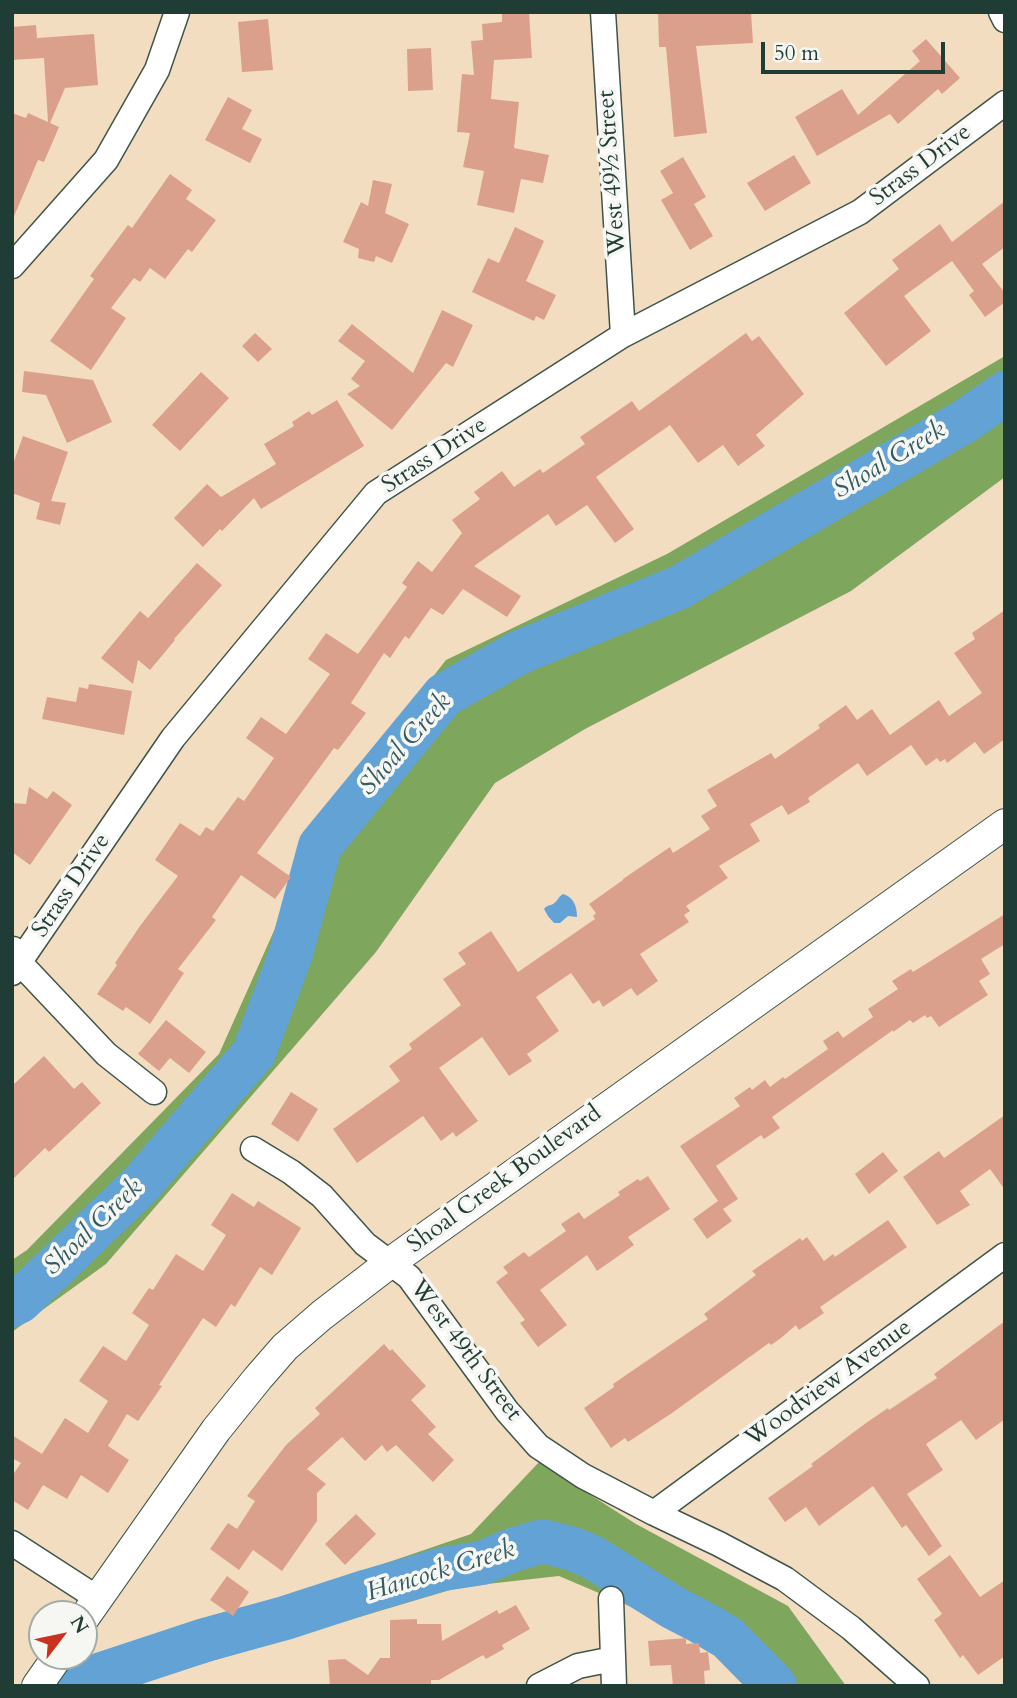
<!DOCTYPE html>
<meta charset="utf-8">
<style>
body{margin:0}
#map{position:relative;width:1017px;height:1698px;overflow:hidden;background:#f3ddc0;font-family:Cardo,serif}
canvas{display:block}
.frame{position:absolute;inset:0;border:14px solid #1f3d34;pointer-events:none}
.north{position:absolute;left:28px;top:1600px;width:70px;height:70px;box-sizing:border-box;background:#f6f6f2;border:2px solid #a0aca6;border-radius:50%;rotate:58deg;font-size:19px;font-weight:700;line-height:28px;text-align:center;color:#1f3d34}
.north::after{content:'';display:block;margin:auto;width:24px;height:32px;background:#c8321e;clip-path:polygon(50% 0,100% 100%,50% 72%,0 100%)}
.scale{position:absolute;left:761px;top:42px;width:184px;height:32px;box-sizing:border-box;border:4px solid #1f3d34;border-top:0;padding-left:9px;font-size:21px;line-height:24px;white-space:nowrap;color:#1f3d34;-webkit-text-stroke:5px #f6f6f2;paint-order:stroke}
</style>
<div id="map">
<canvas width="1017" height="1698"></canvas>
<div class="frame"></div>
<div class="north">N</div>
<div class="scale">50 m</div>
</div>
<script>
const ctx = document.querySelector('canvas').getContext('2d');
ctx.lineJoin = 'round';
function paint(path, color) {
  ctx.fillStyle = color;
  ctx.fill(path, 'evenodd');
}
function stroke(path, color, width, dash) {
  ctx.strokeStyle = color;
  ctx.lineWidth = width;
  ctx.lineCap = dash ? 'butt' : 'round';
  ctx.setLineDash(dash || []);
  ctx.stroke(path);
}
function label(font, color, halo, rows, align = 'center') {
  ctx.font = font + ' Cardo,serif';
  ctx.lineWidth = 7;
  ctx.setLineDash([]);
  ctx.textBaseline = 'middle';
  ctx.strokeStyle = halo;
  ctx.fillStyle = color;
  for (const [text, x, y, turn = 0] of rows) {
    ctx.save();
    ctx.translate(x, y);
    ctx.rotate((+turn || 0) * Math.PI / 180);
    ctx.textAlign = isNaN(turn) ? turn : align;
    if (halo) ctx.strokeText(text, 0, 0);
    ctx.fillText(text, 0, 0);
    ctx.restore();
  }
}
const forest = new Path2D(`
 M1005 356V477L851 591 585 729 495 783 376 952 106 1264 12 1332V1260L27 1250 219 1054 298 877 312 831 446 660 667 554Z
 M542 1459 553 1471 636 1524 788 1606 846 1686H752L695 1634 559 1576 460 1587 128 1686H69L91 1657 143 1646 471 1534Z`);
const water = new Path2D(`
 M563 894C574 897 577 907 577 917L568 916 560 923H554L548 916 544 909C547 905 549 906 553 904 557 902 558 897 563 894Z`);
const river = new Path2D(`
 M12 1305 20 1301 141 1184 254 1053 291 953 320 846 444 695 520 652 678 588 965 421 1005 393
 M75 1683 205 1640 285 1618 368 1591 443 1569 482 1563 512 1550 543 1541 573 1549 592 1557 674 1608 701 1622 728 1638 775 1686`);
const building = new Path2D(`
 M502 12H529L532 58 494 60 491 99 519 102 514 148 549 155 543 183 521 179 514 213 477 205 484 171 463 167 470 133 457 132 462 74 474 75 471 41 483 40 482 24 502 22Z
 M658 12H751L753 43 696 46 707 133 674 137 666 47H659Z
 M268 19 273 70 242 72 238 22Z
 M36 25 37 38 94 34 98 85 65 88 50 123 59 127 44 162 38 160 12 221V113L26 118 28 113 48 122 44 58 12 60V27Z
 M926 39 960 78 942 94 938 89 898 124 890 114 817 156 795 117 842 89 858 115 920 61 912 51Z
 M431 48 433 90 408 91 407 49Z
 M228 97 252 110 242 129 262 139 250 163 205 140Z
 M794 155 811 183 765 211 747 183Z
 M683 157 706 197 694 204 713 236 690 250 661 200 673 193 660 171Z
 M170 174 192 190 186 199 216 220 192 252 188 249 165 279 150 268 140 282 134 278 111 308 126 318 91 370 50 341 94 279 90 276 128 225 132 228Z
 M373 180 392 184 385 213 409 224 392 263 376 256 374 262 358 258 359 249 343 242 361 202 368 206Z
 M1005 201V247L982 264 1005 293V302L985 317 969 295 974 291 952 261 904 296 931 331 886 366 844 313 899 269 892 260 940 224 952 242Z
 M515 227 544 241 526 281 556 295 544 320 536 316 534 321 472 292 488 258 499 263Z
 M442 310 473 325 453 367 446 363 392 430 347 394 360 386 351 379 365 361 338 341 352 324 413 373Z
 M255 333 272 349 258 362 242 346Z
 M746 333 752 341 759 336 804 394 756 435 765 446 738 466 723 445 698 463 670 425 596 477 634 529 615 543 587 505 556 526 548 514 474 566 521 596 507 617 463 589 443 615 431 608 409 639 405 636 390 658 384 653 351 703 366 713 338 750 334 748 257 853 291 877 275 899 241 875 212 917 216 920 178 969 184 973 150 1024 126 1007 123 1011 97 994 117 965 115 963 140 926 178 876 155 860 180 823 200 836 206 827 213 831 238 797 244 801 274 758 246 738 261 717 286 734 330 674 308 659 326 633 358 654 407 587 402 583 418 561 432 572 462 533 452 520 480 499 474 492 502 471 514 487 540 469 543 473 585 444 580 437 632 401 639 411Z
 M24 371 93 380 112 422 67 443 46 395 22 392Z
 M201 372 229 398 180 451 152 425Z
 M337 400 364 446 261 509 254 498 222 531 220 529 203 547 174 518 207 484 221 497 276 464 264 444 294 426 292 422 309 411 312 415Z
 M23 436 68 452 51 501 66 503 60 525 36 519 40 503 12 493V467Z
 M197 563 222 585 174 639 175 640 150 670 138 660 133 684 101 658 140 611 148 618Z
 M1005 610V739L984 754 975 742 947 763 945 759 940 762 937 758 926 766 911 745 867 776 858 763 808 798 810 802 788 815 782 805 750 824 760 841 719 866 728 878 686 906 690 911 684 915 689 922 640 954 658 981 637 996 631 988 603 1007 599 1000 593 1004 571 973 536 997 559 1031 527 1054 532 1061 509 1076 482 1037 439 1068 478 1121 456 1137 453 1132 441 1141 423 1116 357 1163 333 1129 400 1081 389 1066 412 1049 409 1044 461 1005 443 979 466 964 458 953 491 931 518 972 595 919 593 916 596 913 589 904 623 880V879L670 847 673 853 710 829 701 816 717 806 707 790 771 753 775 759 820 728 818 725 846 705 857 720 872 709 890 735 939 700 949 716 982 693 954 653 975 639 972 633Z
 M89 684 132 691 124 735 42 719 47 697 76 702 79 687 88 689Z
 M29 787 47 799 53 791 72 805 30 865 12 852V803L26 804Z
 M1005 914V944L981 959 990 974 979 981 988 995 939 1027 931 1016 927 1018 925 1015 913 1023 910 1020 893 1032V1030L772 1117 780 1128 764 1139 761 1135 716 1166 738 1199 723 1209 732 1221 707 1239 693 1219 718 1201 680 1146 740 1106 734 1098 750 1087 752 1090 765 1080 770 1087 783 1077 785 1079 828 1049 823 1041 838 1031 843 1038 873 1017 868 1009 898 989 892 981 911 969 913 972Z
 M166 1020 206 1052 189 1073 170 1058 159 1071 138 1054Z
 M44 1056 74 1089 82 1082 101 1103 49 1152 45 1148 12 1180V1086Z
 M291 1092 318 1109 298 1142 271 1124Z
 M1005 1115V1190L990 1169 960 1191 970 1205 937 1225 903 1177 939 1151 944 1158Z
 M883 1152 898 1171 869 1194 855 1174Z
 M648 1176 670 1209 628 1237 634 1245 597 1271 587 1255 540 1290 567 1325 538 1347 520 1323 525 1320 496 1282 508 1273 503 1267 524 1252 529 1257 566 1231 561 1224 579 1212 584 1219 620 1195 618 1192 638 1179 640 1181Z
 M232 1193 254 1207 258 1201 301 1228 272 1275 260 1267 235 1307 231 1304 216 1327 203 1318 159 1385 162 1386 138 1421 127 1414 108 1446 129 1460 108 1493 81 1475 67 1499 43 1485 28 1510 12 1500V1476L21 1463 12 1458V1435L42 1454 65 1418 88 1433 108 1401 79 1381 103 1346 126 1361 149 1325 132 1313 149 1288 153 1290 176 1254 203 1271 226 1235 211 1225Z
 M888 1220 907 1247 820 1307 824 1313 799 1330 796 1325 781 1338 771 1345 769 1343 672 1413 628 1442 625 1438 611 1448 584 1408 614 1387 613 1384 708 1319 704 1314 756 1275 752 1271 800 1238 802 1241 807 1237 824 1261 833 1254 835 1257Z
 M1005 1321V1419L976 1440 961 1420 926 1444 943 1470 907 1494 942 1546 929 1556 906 1525 902 1528 873 1486 819 1526 806 1507 785 1522 768 1498 813 1466 811 1464 866 1423 888 1408 889 1410 937 1378 934 1374Z
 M384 1344 390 1351 392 1349 426 1386 411 1400 436 1427 428 1434 454 1460 433 1482 396 1445 387 1452 382 1445 365 1461 342 1437 307 1469 326 1484 317 1493V1521L282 1571 253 1550 239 1570 210 1549 228 1523 237 1529 255 1501 247 1496 286 1445 320 1414 315 1408Z
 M356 1514 376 1534 345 1565 325 1544Z
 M950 1555 980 1597 1005 1580V1656L978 1675 963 1655 960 1658 934 1620 942 1614 917 1579Z
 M227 1576 249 1592 233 1616 210 1600Z
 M516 1605 530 1629 502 1645 504 1649 486 1659 483 1655 439 1680H431V1686H330L328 1660 345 1659 368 1675 380 1658H390V1620L417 1619V1624H441L442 1641 497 1610 499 1614Z
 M686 1638V1644L699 1643 700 1653 708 1652 710 1670 704 1671 705 1686H673L671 1665 650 1666 648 1641Z`);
const minor = new Path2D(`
 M603 12 623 335
 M1001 12 1005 20
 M12 266 106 160 157 70 177 12
 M13 949 20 963 106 1054 154 1092
 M12 973 173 738 376 493 623 335 860 212 1005 103
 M253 1149 291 1172 322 1196 365 1244 409 1277 507 1411 538 1446 583 1476 654 1513 719 1544 785 1579 851 1628 917 1686
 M654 1513 1005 1255
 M12 1543 97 1598
 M611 1599 614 1686
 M539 1686 578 1666 613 1659`);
const tertiary = new Path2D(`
 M84 1618 216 1430 258 1378 285 1347 322 1315 391 1262 1005 824
 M37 1686 58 1656`);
const streetNames = [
 ["Strass Drive",921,166,-37],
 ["West 49½ Street",613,173,-94],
 ["Strass Drive",435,456,-33],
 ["Strass Drive",72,886,-56],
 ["Shoal Creek Boulevard",505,1180,-36],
 ["West 49th Street",465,1351,53],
 ["Woodview Avenue",829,1384,-36]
];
const waterNames = [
 ["Shoal Creek",890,461,-31],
 ["Shoal Creek",406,745,-49],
 ["Shoal Creek",94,1228,-44],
 ["Hancock Creek",441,1572,-17]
];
paint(forest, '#7ea65d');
paint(water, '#62a2d5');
stroke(river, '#62a2d5', 44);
paint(building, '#dba08b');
stroke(minor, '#3f5549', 27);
stroke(tertiary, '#3f5549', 32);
stroke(minor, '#fff', 24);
stroke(tertiary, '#fff', 30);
label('24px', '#1f3d34', '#f6f6f2', streetNames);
label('italic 26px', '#335b64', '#f6f6f2', waterNames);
</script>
